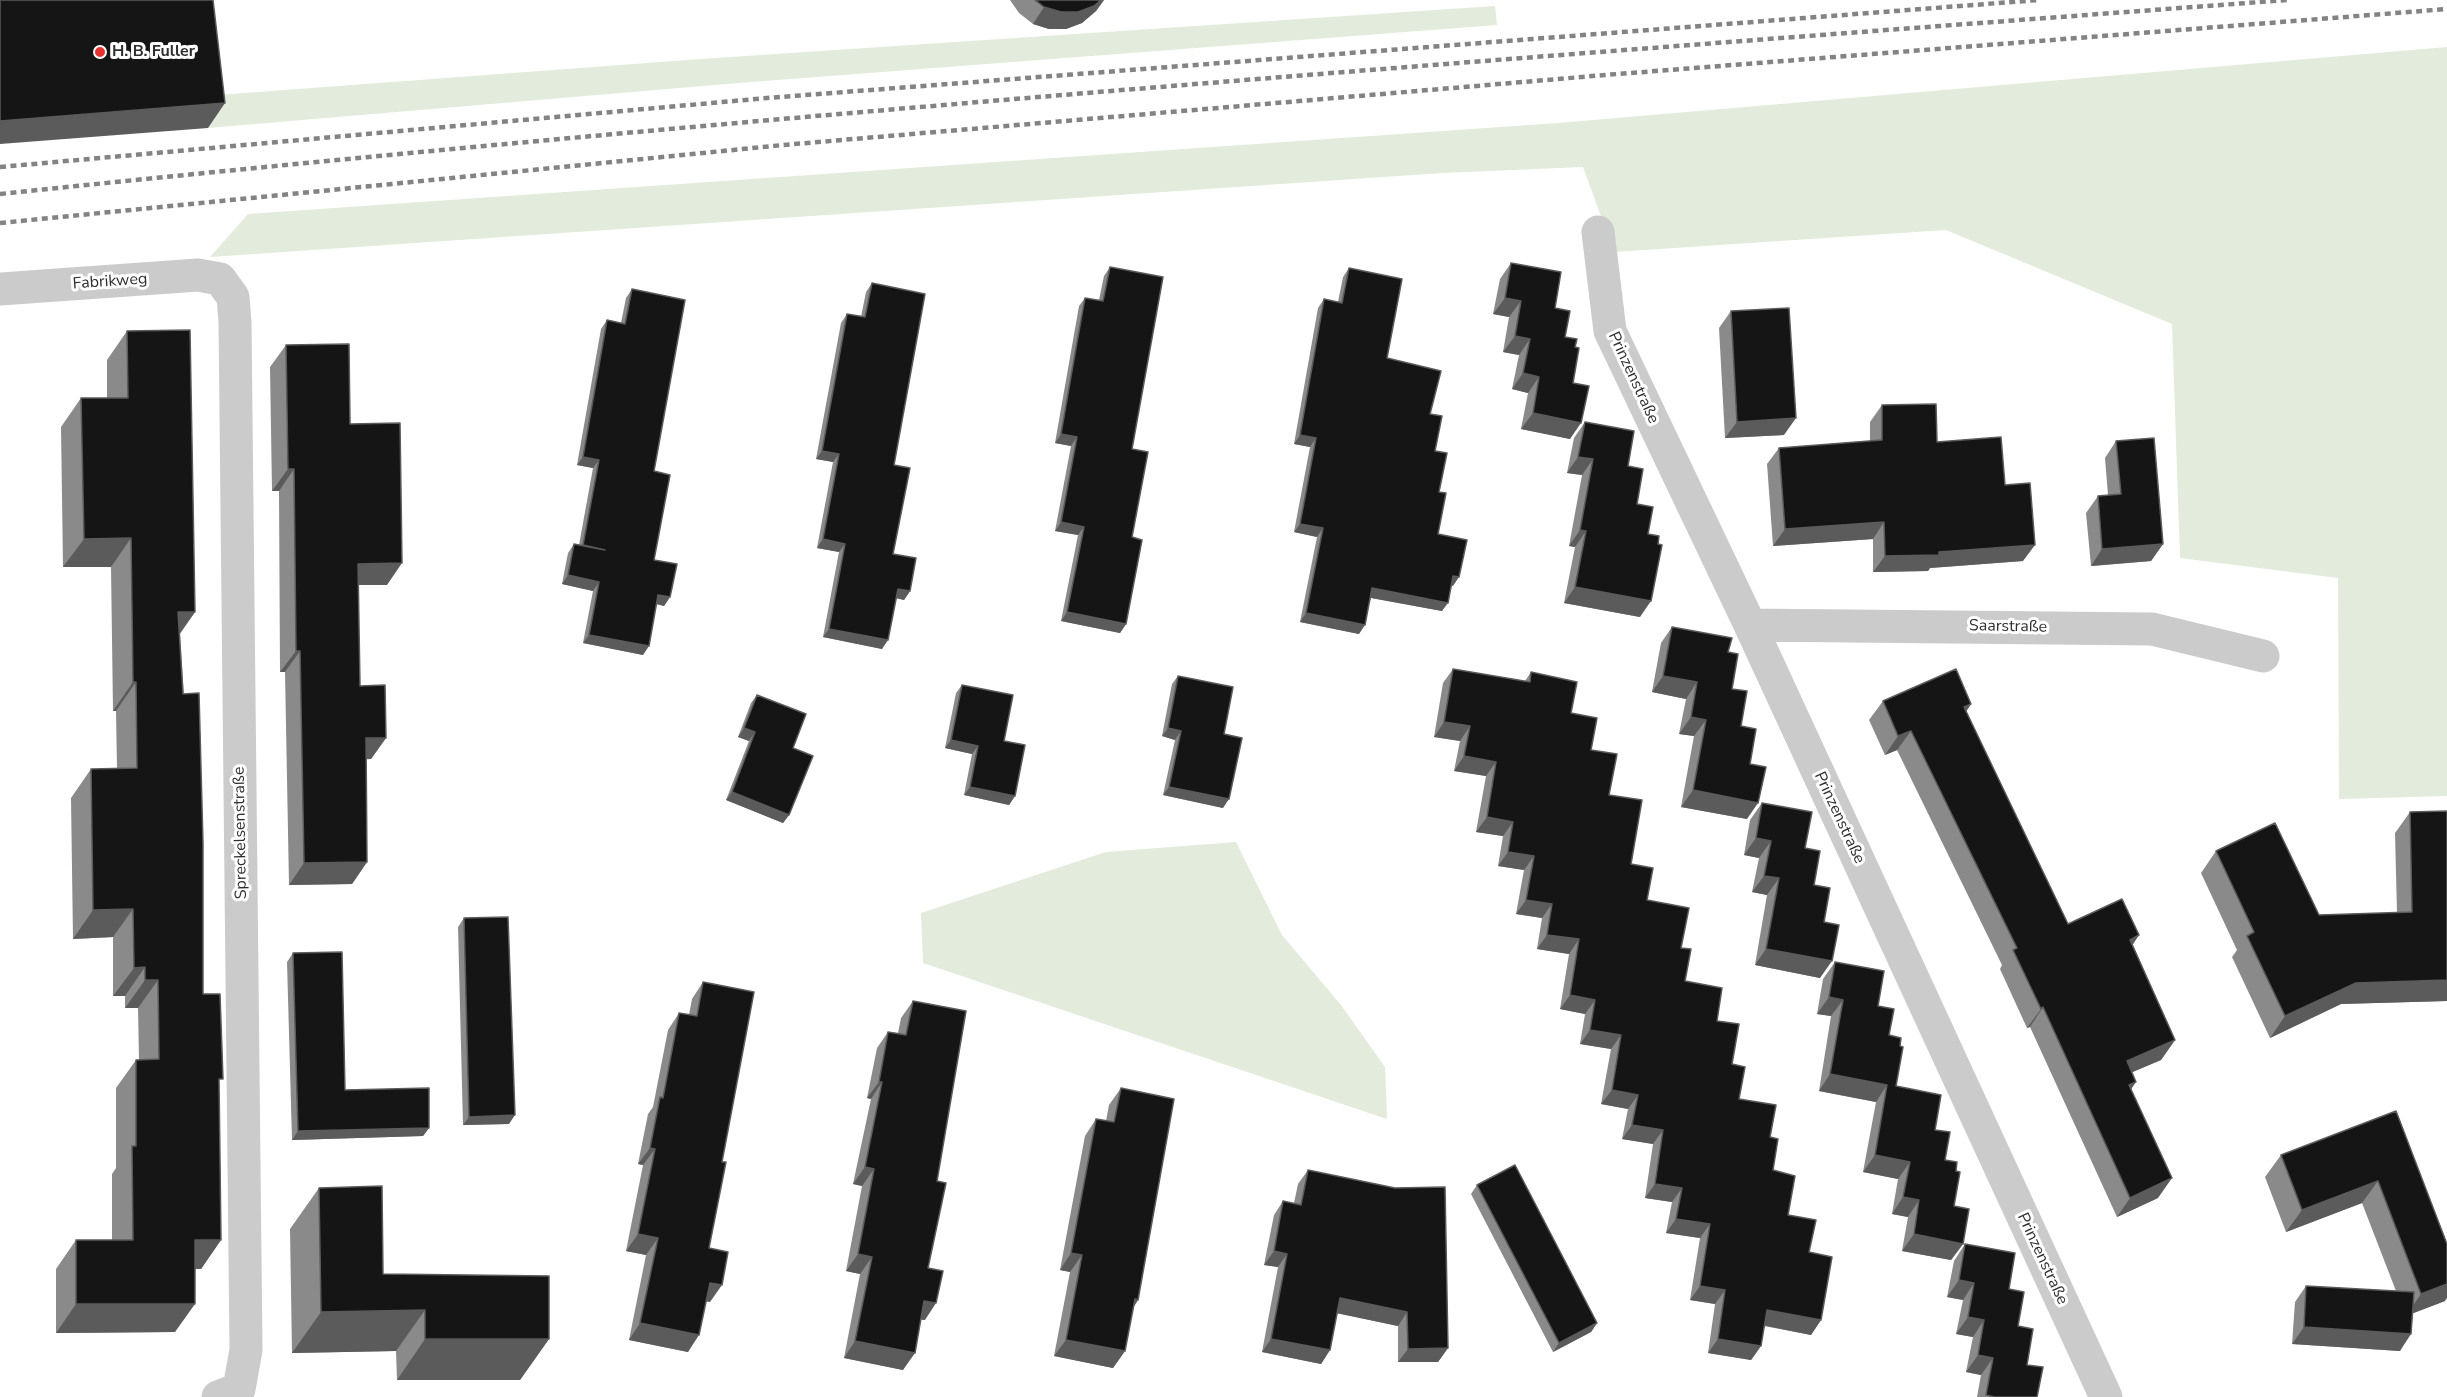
<!DOCTYPE html>
<meta charset="utf-8">
<style>
body{margin:0}
canvas{display:block;background:#fff}
</style>
<canvas width="2447" height="1397"></canvas>
<script>
const ctx = document.querySelector('canvas').getContext('2d');
ctx.lineJoin = 'round';
function paint(path, color) {
  ctx.fillStyle = color;
  ctx.fill(path, 'evenodd');
}
function stroke(path, color, width, dash) {
  ctx.strokeStyle = color;
  ctx.lineWidth = width;
  ctx.lineCap = dash ? 'butt' : 'round';
  ctx.setLineDash(dash || []);
  ctx.stroke(path);
}
function label(font, color, halo, rows, align = 'center') {
  ctx.font = font + ' "Nunito Sans",sans-serif';
  ctx.lineWidth = 6;
  ctx.setLineDash([]);
  ctx.textBaseline = 'middle';
  ctx.strokeStyle = halo;
  ctx.fillStyle = color;
  for (const [text, x, y, turn = 0] of rows) {
    ctx.save();
    ctx.translate(x, y);
    ctx.rotate((+turn || 0) * Math.PI / 180);
    ctx.textAlign = isNaN(turn) ? turn : align;
    if (halo) ctx.strokeText(text, 0, 0);
    ctx.fillText(text, 0, 0);
    ctx.restore();
  }
}
const green = new Path2D(`
 M1495 6 1497 25 738 83 208 128 204 96 701 59Z
 M2447 47V796L2339 799 2338 578 2180 558 2172 324 1946 230 1614 252 1583 167 1442 173 210 257 248 214 1558 123Z
 M1236 842 1282 935 1341 1005 1385 1067 1387 1119 923 963 921 913 1106 852Z`);
const minor = new Path2D(`
 M1598 232 1610 331 1750 625 2106 1397
 M0 289 198 275 220 279 233 297 235 322 246 1350 239 1389 218 1397
 M1750 625 2152 629 2263 656`);
const rail = new Path2D(`
 M0 167 767 98 2038 0
 M0 194C761 114 1524 57 2287 0
 M0 223 783 145 1605 75 2447 9`);
const wall = new Path2D(`
 M1010 0H1104L1096 11 1082 23 1066 29H1049L1033 24 1019 13Z
 M1511 263 1555 308 1565 337 1575 347 1570 439 1521 429 1528 393 1512 389 1519 355 1503 352 1509 317 1493 314 1500 279Z
 M1110 267 1132 449V537L1126 624 1120 633 1061 621 1078 535 1055 531 1071 446 1055 443 1079 306 1085 298 1099 300 1104 276Z
 M1349 268 1387 358 1430 414 1439 492 1438 534 1453 586 1451 585 1442 611 1371 598 1359 634 1300 622 1317 537 1294 532 1310 447 1294 444 1318 308 1324 299 1338 302 1343 277Z
 M872 283 894 465 893 554 910 591 904 600 896 598 882 649 823 637 839 552 817 548 833 462 816 459 841 323 847 314 861 317 866 292Z
 M632 289 654 471V560L670 597 664 606 657 604 643 655 583 643 593 591 562 584 568 553 574 544 579 545 593 468 577 465 601 329 607 320 621 323 626 298Z
 M1731 311 1784 435 1725 438 1719 328Z
 M127 331 195 612 180 634 203 994 219 1085 221 1240 201 1269H195L175 1332 56 1333V1269L76 1240H112V1174L116 1168V1088L136 1060H139L138 1008H125V996H113V937L73 939 71 798 91 769H117L116 711H113L111 567H63L61 427 81 398H107V360Z
 M286 345 350 424 387 585H358L360 686 386 738 371 759H366L367 862 352 884 289 885 285 672H280L279 491H272L270 367Z
 M1882 405 1937 442 2005 485 2023 561 1930 568 1928 571 1873 572V539L1773 546 1767 464 1779 448 1870 441V422Z
 M1585 422 1628 466 1637 504 1648 534 1640 617 1564 603 1575 547 1569 546 1582 475 1567 473 1574 438Z
 M2116 441 2163 544 2151 561 2091 566 2086 513 2098 496 2108 495 2105 458Z
 M1672 627 1728 652 1732 689 1750 764 1747 819 1681 807 1694 736 1679 734 1686 699 1652 692 1661 643Z
 M1453 669 1525 681 1531 672 1571 713 1591 750 1609 795 1631 864 1647 900 1681 948 1685 981 1717 1021 1732 1064 1739 1099 1770 1137 1773 1170 1788 1215 1809 1252 1821 1320 1811 1335 1764 1326 1761 1346 1751 1360 1708 1353 1715 1304 1690 1300 1700 1238 1666 1233 1672 1202 1645 1198 1653 1144 1622 1139 1628 1109 1601 1104 1611 1049 1580 1044 1585 1014 1560 1009 1569 954 1537 949 1542 918 1516 914 1524 870 1498 866 1503 836 1476 832 1486 776 1454 771 1460 741 1434 737 1443 683Z
 M1178 676 1224 734 1223 808 1163 795 1175 740 1162 736 1172 684Z
 M962 685 1004 741 1015 796 1009 805 964 795 972 754 945 748 956 693Z
 M757 695 793 748 789 815 783 823 726 800 749 741 738 737 751 703Z
 M1883 701 1971 704 1966 712 2068 924 2133 945 2175 1040 2161 1060 2132 1072 2131 1090 2158 1198 2117 1217 2030 1027 2027 1028 2000 969 2002 965 1897 750 1885 755 1869 720Z
 M1762 803 1805 848 1824 922 1820 978 1755 965 1767 895 1752 892 1759 858 1744 855 1750 820Z
 M2410 812 2447 1001 2341 1004 2270 1038 2232 957 2237 950 2201 873 2216 851 2319 915 2397 913 2395 833Z
 M464 918 509 1124 463 1125 458 927Z
 M293 953 345 1090 429 1128 423 1136 292 1140 287 962Z
 M1835 962 1878 1006 1889 1035 1896 1086 1935 1130 1945 1160 1956 1171 1954 1206 1963 1244 1951 1260 1902 1251 1908 1217 1892 1214 1898 1179 1863 1172 1876 1102 1819 1091 1831 1016 1817 1014 1823 979Z
 M703 982 722 1162 709 1248 710 1302 706 1301 688 1352 629 1340 646 1255 626 1251 643 1165 638 1164 648 1114 653 1107 668 1030 679 1013 689 1015 692 999Z
 M913 1001 937 1181 928 1268 925 1320H921L903 1370 844 1358 860 1274 846 1271 862 1186 853 1184 871 1099 867 1098 877 1048 888 1032 898 1033 901 1018Z
 M1121 1088 1138 1300 1133 1308 1125 1351 1113 1368 1054 1356 1070 1272 1060 1270 1085 1136 1096 1119 1106 1121 1109 1105Z
 M2396 1111 2445 1301 2413 1313 2400 1351 2292 1344 2295 1302 2306 1286 2396 1291 2362 1203 2286 1232 2265 1177 2281 1155Z
 M1308 1170 1448 1348 1438 1362H1398V1326L1337 1313 1330 1350 1321 1364 1262 1352 1278 1267 1264 1265 1274 1215 1283 1201 1294 1203 1298 1184Z
 M1477 1185 1597 1323 1591 1332 1553 1352 1471 1194Z
 M319 1188 383 1274 549 1339 520 1380H397L396 1351 292 1353 290 1229Z
 M1965 1244 2009 1289 2027 1365 2037 1397H1977L1981 1375 1966 1372 1973 1337 1956 1334 1963 1300 1947 1297 1954 1261Z`);
const shadedWall = new Path2D(`
 M1104 0 1096 11 1082 23 1066 29H1049L1033 24 1044 7Z
 M225 103 208 128 0 144V121Z
 M1505 298 1521 301 1509 317 1493 314Z
 M1515 336 1530 339 1519 355 1503 352Z
 M1523 373 1539 377 1528 393 1512 389Z
 M1533 413 1581 423 1570 439 1521 429Z
 M1796 418 1784 435 1725 438 1737 422Z
 M1061 434 1077 437 1071 446 1055 443Z
 M1300 435 1316 438 1310 447 1294 444Z
 M822 451 839 454 833 462 816 459Z
 M583 457 599 460 593 468 577 465Z
 M1578 457 1593 459 1582 475 1567 473Z
 M288 469H294L279 491H272Z
 M1061 522 1084 527 1078 535 1055 531Z
 M1884 522 1873 539 1773 546 1785 529Z
 M1300 524 1323 528 1317 537 1294 532Z
 M1580 530 1586 531 1575 547 1569 546Z
 M131 538 111 567H63L84 539Z
 M823 539 845 544 839 552 817 548Z
 M2163 544 2151 561 2091 566 2102 549Z
 M2035 545 2023 561 1930 568 1928 571 1873 572 1885 556Z
 M402 563 387 585H343L358 564Z
 M568 575 599 582 593 591 562 584Z
 M1453 576 1459 577 1453 586 1447 584Z
 M1575 587 1651 601 1640 617 1564 603Z
 M1372 588 1448 603 1442 611 1366 597Z
 M898 589 910 591 904 600 892 597Z
 M658 595 670 597 664 606 652 603Z
 M178 612H195L175 640Z
 M1067 612 1126 624 1120 633 1061 621Z
 M1306 613 1365 625 1359 634 1300 622Z
 M829 629 888 640 882 649 823 637Z
 M589 635 649 646 643 655 583 643Z
 M296 651H300L285 672H280Z
 M1663 676 1697 682 1686 699 1652 692Z
 M133 682H136L116 711H113Z
 M1971 704 1958 723 1964 707Z
 M1691 717 1706 720 1694 736 1679 734Z
 M1444 722 1470 726 1460 741 1434 737Z
 M744 728 755 732 749 741 738 737Z
 M1168 728 1181 731 1175 740 1162 736Z
 M1911 731 1897 750 1885 755 1898 736Z
 M366 738H386L371 759 351 760Z
 M951 740 978 746 972 754 945 748Z
 M1464 756 1496 762 1486 776 1454 771Z
 M970 787 1015 796 1009 805 964 795Z
 M1169 787 1229 799 1223 808 1163 795Z
 M1693 790 1758 803 1747 819 1681 807Z
 M732 792 789 815 783 823 726 800Z
 M1487 817 1513 822 1503 836 1476 832Z
 M1756 838 1771 841 1759 858 1744 855Z
 M1508 852 1534 856 1524 870 1498 866Z
 M367 862 352 884 289 885 304 863Z
 M1764 876 1779 878 1767 895 1752 892Z
 M1526 900 1552 904 1542 918 1516 914Z
 M133 909 113 937 73 939 93 910Z
 M1547 935 1579 939 1569 954 1537 949Z
 M2139 935 2126 955 2130 940Z
 M1766 949 1832 961 1820 978 1755 965Z
 M145 967 125 996H113L134 968Z
 M145 980H158L138 1008H125Z
 M2447 980V1001L2341 1004 2270 1038 2285 1016 2356 983Z
 M1570 995 1595 1000 1585 1014 1560 1009Z
 M1829 997 1843 1000 1831 1016 1817 1014Z
 M2043 1007 2030 1027 2027 1028 2041 1009Z
 M1590 1030 1621 1035 1611 1049 1580 1044Z
 M2175 1040 2161 1060 2114 1080 2127 1061Z
 M1830 1074 1887 1085 1876 1102 1819 1091Z
 M879 1082H882L871 1099 867 1098Z
 M2136 1082 2123 1101 2129 1085Z
 M1612 1090 1638 1095 1628 1109 1601 1104Z
 M515 1115 509 1124 463 1125 469 1117Z
 M1632 1125 1663 1130 1653 1144 1622 1139Z
 M429 1128 423 1136 292 1140 298 1131Z
 M650 1148 655 1149 643 1165 638 1164Z
 M1875 1155 1910 1162 1898 1179 1863 1172Z
 M865 1167 874 1169 862 1186 853 1184Z
 M2172 1178 2158 1198 2117 1217 2130 1198Z
 M2378 1181 2362 1203 2286 1232 2302 1210Z
 M1655 1184 1682 1188 1672 1202 1645 1198Z
 M1903 1197 1919 1200 1908 1217 1892 1214Z
 M1676 1219 1710 1224 1700 1238 1666 1233Z
 M638 1234 658 1238 646 1255 626 1251Z
 M1914 1234 1963 1244 1951 1260 1902 1251Z
 M195 1240H221L201 1269H175Z
 M1274 1251 1287 1254 1278 1267 1264 1265Z
 M1071 1253 1082 1255 1070 1272 1060 1270Z
 M858 1254 872 1257 860 1274 846 1271Z
 M1959 1280 1974 1283 1963 1300 1947 1297Z
 M710 1283 722 1285 710 1302 698 1300Z
 M2447 1284V1298L2445 1301 2406 1316 2421 1294Z
 M1700 1286 1725 1290 1715 1304 1690 1300Z
 M1340 1298 1407 1312 1398 1326 1331 1312Z
 M1135 1299 1138 1300 1127 1317Z
 M924 1301 936 1303 925 1320 913 1318Z
 M76 1304H195L175 1332 56 1333Z
 M425 1310 396 1351 292 1353 321 1312Z
 M1767 1310 1821 1320 1811 1335 1757 1324Z
 M1968 1317 1984 1320 1973 1337 1956 1334Z
 M640 1323 699 1335 688 1352 629 1340Z
 M1597 1323 1591 1332 1553 1352 1559 1343Z
 M2304 1327 2411 1334 2400 1351 2292 1344Z
 M425 1339H549L520 1380H397Z
 M1271 1339 1330 1350 1321 1364 1262 1352Z
 M1718 1339 1761 1346 1751 1360 1708 1353Z
 M1066 1340 1125 1351 1113 1368 1054 1356Z
 M855 1341 915 1353 903 1370 844 1358Z
 M1448 1348 1438 1362H1398L1408 1349Z
 M1978 1355 1993 1358 1981 1375 1966 1372Z`);
const building = new Path2D(`
 M0 0H213L225 103 0 121Z
 M1035 0H1101L1094 6 1078 12H1061L1044 7Z
 M1511 263 1561 272 1555 308 1570 311 1565 337 1577 339 1575 347 1579 348 1573 383 1589 386 1581 423 1533 413 1539 377 1523 373 1530 339 1515 336 1521 301 1505 298Z
 M1110 267 1163 277 1132 449 1148 452 1132 537 1142 540 1126 624 1067 612 1084 527 1061 522 1077 437 1061 434 1076 348 1085 298 1103 301Z
 M1349 268 1402 279 1387 358 1441 371 1430 414 1442 416 1435 451 1447 453 1439 492 1446 493 1438 534 1467 540 1459 577 1453 576 1448 603 1372 588 1365 625 1306 613 1323 528 1300 524 1316 438 1300 435 1324 299 1342 303Z
 M872 283 925 294 894 465 910 468 893 554 916 558 910 591 898 589 888 640 829 629 845 544 823 539 839 454 822 451 847 314 865 317Z
 M632 289 685 300 654 471 670 475 654 560 677 564 670 597 658 595 649 646 589 635 599 582 568 575 574 544 605 550 583 545 599 460 583 457 607 320 625 324Z
 M1789 308 1796 418 1737 422 1731 311Z
 M190 330 195 612H178L183 694 199 693 203 843V994H220L223 1079H219L221 1240H195V1304H76V1240H133L132 1146H136V1060L159 1059 158 980H145V967L134 968 133 909 93 910 91 769 137 768 136 682H133L131 538 84 539 81 398H128L127 331Z
 M349 344 350 424 400 423 402 563 358 564 360 686 385 685 386 738H366L367 862 304 863 300 651H296L294 469H288L286 345Z
 M1936 404 1937 442 2001 437 2005 485 2030 483 2035 545 1939 552V555L1885 556 1884 522 1785 529 1779 448 1882 440V405Z
 M1585 422 1634 431 1628 466 1643 469 1637 504 1653 507 1648 534 1659 536 1658 544 1662 545 1651 601 1575 587 1586 531 1580 530 1593 459 1578 457Z
 M2154 438 2163 544 2102 549 2098 496 2121 494 2116 441Z
 M1672 627 1732 638 1728 652 1738 654 1732 689 1747 691 1741 726 1756 729 1750 764 1766 767 1758 803 1693 790 1706 720 1691 717 1697 682 1663 676Z
 M1453 669 1530 682 1531 672 1577 682 1571 713 1597 718 1591 750 1617 754 1609 795 1642 800 1631 864 1653 868 1647 900 1689 908 1681 948 1691 949 1685 981 1722 988 1717 1021 1739 1024 1732 1064 1745 1067 1739 1099 1776 1105 1770 1137 1778 1139 1773 1170 1795 1176 1788 1215 1816 1220 1809 1252 1832 1257 1821 1320 1767 1310 1761 1346 1718 1339 1725 1290 1700 1286 1710 1224 1676 1219 1682 1188 1655 1184 1663 1130 1632 1125 1638 1095 1612 1090 1621 1035 1590 1030 1595 1000 1570 995 1579 939 1547 935 1552 904 1526 900 1534 856 1508 852 1513 822 1487 817 1496 762 1464 756 1470 726 1444 722Z
 M1956 669 1971 704 1964 707 2068 924 2122 899 2139 935 2130 940 2175 1040 2127 1061 2136 1082 2129 1085 2172 1178 2130 1198 2043 1007 2041 1009 2013 950 2017 948 1911 731 1898 736 1883 701Z
 M1178 676 1233 687 1224 734 1242 738 1229 799 1169 787 1181 731 1168 728Z
 M962 685 1013 695 1004 741 1025 745 1015 796 970 787 978 746 951 740Z
 M757 695 806 714 793 748 813 756 789 815 732 792 755 732 744 728Z
 M1762 803 1812 812 1805 848 1820 851 1814 885 1830 888 1824 922 1839 925 1832 961 1766 949 1779 878 1764 876 1771 841 1756 838Z
 M2447 811V980L2356 983 2285 1016 2247 936 2254 932 2216 851 2275 823 2319 915 2412 912 2410 812Z
 M508 917 515 1115 469 1117 464 918Z
 M342 952 345 1090 429 1088V1128L298 1131 293 953Z
 M1835 962 1884 971 1878 1006 1894 1009 1889 1035 1901 1038 1900 1046 1903 1047 1896 1086 1941 1095 1935 1130 1950 1132 1945 1160 1957 1162 1956 1171 1960 1172 1954 1206 1969 1209 1963 1244 1914 1234 1919 1200 1903 1197 1910 1162 1875 1155 1887 1085 1830 1074 1843 1000 1829 997Z
 M703 982 754 992 722 1162H726L709 1248 728 1252 722 1285 710 1283 699 1335 640 1323 658 1238 638 1234 655 1149 650 1148 660 1097 663 1098 679 1013 697 1016Z
 M913 1001 966 1011 937 1181 946 1183 928 1268 943 1271 936 1303 924 1301 915 1353 855 1341 872 1257 858 1254 874 1169 865 1167 882 1082H879L888 1032 906 1035Z
 M1121 1088 1174 1099 1138 1300 1135 1299 1125 1351 1066 1340 1082 1255 1071 1253 1096 1119 1114 1122Z
 M2396 1111 2447 1244V1284L2421 1294 2378 1181 2302 1210 2281 1155Z
 M1515 1165 1597 1323 1559 1343 1477 1185Z
 M1308 1170 1395 1188 1445 1187 1448 1348 1408 1349 1407 1312 1340 1298 1330 1350 1271 1339 1287 1254 1274 1251 1283 1201 1301 1205Z
 M382 1186 383 1274 549 1276V1339H425V1310L321 1312 319 1188Z
 M1965 1244 2015 1253 2009 1289 2024 1292 2018 1326 2033 1329 2027 1365 2043 1367 2037 1397H1995L1986 1395 1993 1358 1978 1355 1984 1320 1968 1317 1974 1283 1959 1280Z
 M2306 1286 2414 1292 2411 1334 2304 1327Z`);
const markers = [
 [100,52,6,"#e53330"]
];
const poiNames = [
 ["H. B. Fuller",112,52]
];
const streetNames = [
 ["Fabrikweg",110,282,-4],
 ["Prinzenstraße",1633,378,65],
 ["Saarstraße",2008,627,1],
 ["Prinzenstraße",1839,818,65],
 ["Spreckelsenstraße",241,833,-91],
 ["Prinzenstraße",2042,1259,65]
];
paint(green, '#e3ebdc');
stroke(minor, '#cbcbcb', 33);
stroke(rail, '#838383', 4.5, [6, 4.5]);
paint(wall, '#8a8a8a');
paint(shadedWall, '#5b5b5b');
paint(building, '#151515');
stroke(building, '#5b5b5b', 1.5);
for (const [x, y, r, color] of markers) {
  const dot = new Path2D();
  dot.arc(x, y, r, 0, 2 * Math.PI);
  ctx.fillStyle = color;
  ctx.fill(dot);
  stroke(dot, '#fff', 2);
}
label('bold 16px', '#2e2e2e', '#fff', poiNames, 'left');
label('16px', '#2e2e2e', '#fff', streetNames);
</script>
